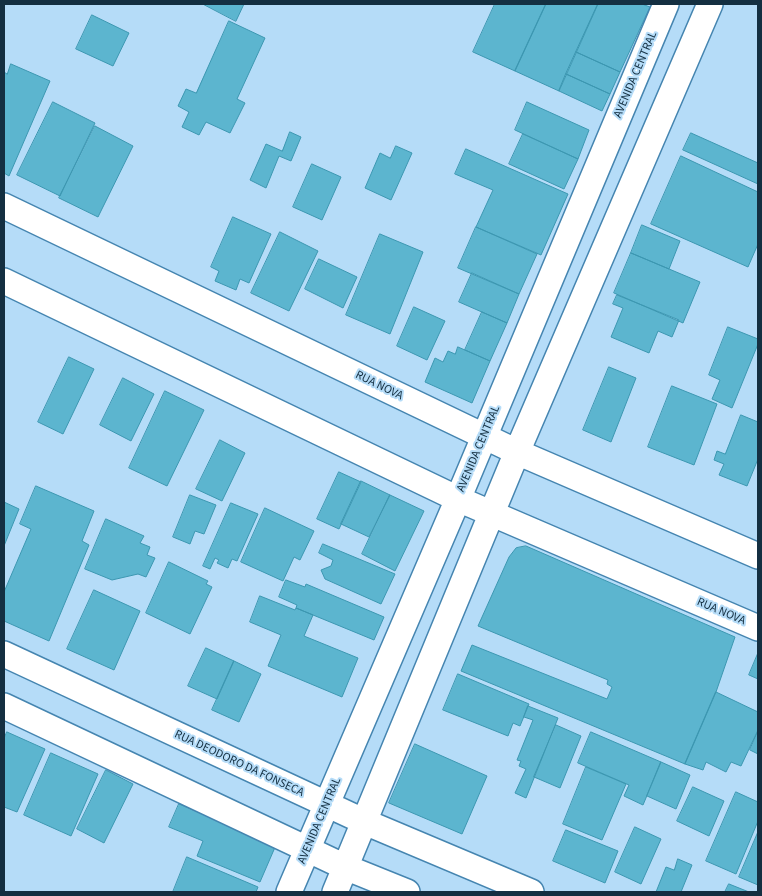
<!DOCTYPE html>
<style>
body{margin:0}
#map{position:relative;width:762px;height:896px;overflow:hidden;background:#b5dcf8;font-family:"Source Sans 3",sans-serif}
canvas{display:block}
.frame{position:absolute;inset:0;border:5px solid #142f41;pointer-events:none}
</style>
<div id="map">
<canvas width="762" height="896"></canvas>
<div class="frame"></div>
</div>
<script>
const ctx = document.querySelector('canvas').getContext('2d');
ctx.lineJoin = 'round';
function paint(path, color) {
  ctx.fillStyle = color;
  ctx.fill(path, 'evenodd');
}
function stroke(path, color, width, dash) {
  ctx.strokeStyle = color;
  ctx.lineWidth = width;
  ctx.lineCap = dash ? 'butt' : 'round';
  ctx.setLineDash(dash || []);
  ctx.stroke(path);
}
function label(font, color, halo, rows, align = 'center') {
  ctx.font = font + ' "Source Sans 3",sans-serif';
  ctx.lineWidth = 4;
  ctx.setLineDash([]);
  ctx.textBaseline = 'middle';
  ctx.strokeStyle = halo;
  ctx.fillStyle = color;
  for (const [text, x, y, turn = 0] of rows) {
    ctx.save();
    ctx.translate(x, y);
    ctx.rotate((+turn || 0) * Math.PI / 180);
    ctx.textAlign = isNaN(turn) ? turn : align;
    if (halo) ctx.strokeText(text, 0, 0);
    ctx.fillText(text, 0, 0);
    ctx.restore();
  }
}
const building = new Path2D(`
 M203 4H244L236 21Z
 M495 4H546L515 71 473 52Z
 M546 4H598L559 91 515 71Z
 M598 4H642L650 7 620 72 576 52Z
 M92 15 129 33 113 66 76 49Z
 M229 21 265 38 237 99 245 103 230 133 206 122 199 135 182 127 189 112 178 106 186 89 196 93Z
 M576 52 620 72 610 94 566 74Z
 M11 64 50 81 9 176 4 173V72L7 74Z
 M566 74 610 94 602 111 559 91Z
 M53 102 95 123 60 196 17 175Z
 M527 102 589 130 578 159 515 130Z
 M95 126 133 146 98 217 59 198Z
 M290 132 301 137 291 161 279 156 266 188 250 180 266 144 282 151Z
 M691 133 758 163V184L683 150Z
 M523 134 578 159 564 189 509 164Z
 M396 146 412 153 391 200 365 188 380 153 390 158Z
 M466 149 568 194 541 255 476 227 493 190 455 174Z
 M681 156 758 192V244L748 267 651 224Z
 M312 164 341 177 322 220 293 207Z
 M233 217 271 234 249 283 240 279 236 290 215 281 219 271 211 267Z
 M642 225 680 241 669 269 631 253Z
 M476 227 537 254 519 294 458 268Z
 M280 232 318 251 289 311 251 293Z
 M380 234 423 252 390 334 346 315Z
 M631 253 700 282 683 323 614 293Z
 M319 259 357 277 343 308 305 289Z
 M472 273 519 294 507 323 459 302Z
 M617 295 679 320 672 337 658 331 649 353 611 337 623 308 613 304Z
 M414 307 445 321 427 360 397 346Z
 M482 312 507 323 490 361 465 350Z
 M728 327 758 339V344L732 408 712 399 720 380 709 375Z
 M458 347 490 361 472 403 425 382 435 358 443 362 448 351 455 354Z
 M69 357 94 369 63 434 38 422Z
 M609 367 636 378 611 442 583 430Z
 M123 378 154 394 131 441 100 425Z
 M672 386 717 404 694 465 648 447Z
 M165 391 204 410 167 486 129 468Z
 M741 415 758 422V459L747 486 719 475 724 464 714 460 717 451 725 454Z
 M220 440 245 453 222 501 196 489Z
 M339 472 361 482 339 529 317 519Z
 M361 481 390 495 369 537 341 524Z
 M36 486 94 511 82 541 89 545 49 641 4 621V592L31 529 20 524Z
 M190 495 216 505 204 534 195 531 190 544 173 537Z
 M390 495 424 511 395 571 362 554Z
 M4 502 19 509 4 546Z
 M231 503 258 514 237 561 232 559 228 568 217 563 219 560 215 558 210 569 203 566Z
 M265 508 314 531 300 560 294 557 283 581 241 562Z
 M106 519 144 536 140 543 150 547 147 555 155 558 146 577 138 574 112 580 85 569Z
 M323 544 395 574 381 604 325 579 321 570 331 566 333 560 319 553Z
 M526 546 735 637 716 692 685 764 461 671 472 645 607 699 612 687 607 684 608 680 478 626 509 557 516 548Z
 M169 562 208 581 206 584 212 587 190 634 146 613Z
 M286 580 305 587 306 584 384 617 374 640 296 608 297 605 279 597Z
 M94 590 140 611 114 670 67 649Z
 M260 596 295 610 296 608 313 615 304 636 358 658 342 697 268 666 281 635 250 622Z
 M206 648 234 661 217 699 188 686Z
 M758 653V679L749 675Z
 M234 661 261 674 239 722 212 710Z
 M458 674 529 704 520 726 513 723 508 736 443 710Z
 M716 692 758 712V730L741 766 731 762 726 772 706 762 703 770 685 764Z
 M528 706 558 718 526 798 515 793 526 769 519 766 521 761 517 760 533 720 524 717Z
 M556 725 581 736 560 788 534 777Z
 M758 731V754L750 750Z
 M7 732 45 749 17 812 4 807V739Z
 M591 732 661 762 643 805 624 796 629 785 578 763Z
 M415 744 487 776 462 834 389 803Z
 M51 753 98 774 71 836 24 815Z
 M661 762 690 775 676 809 647 796Z
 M586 767 626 784 602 840 563 824Z
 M106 770 133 784 104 843 77 829Z
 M693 787 724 801 709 836 677 821Z
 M736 792 758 802V821L736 874 706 861Z
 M179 804 276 845 260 882 197 856 203 841 169 827Z
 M635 827 661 839 641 884 615 872Z
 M566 830 618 851 605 883 553 861Z
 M758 832V885L739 877Z
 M187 857 258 887 256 892H173Z
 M678 859 692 865 681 892H656L666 867 674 870Z
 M729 884 749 892H725Z`);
const street = new Path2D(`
 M4 206 517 452 758 556
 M4 281 458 499 758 628
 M4 654 365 822 531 892
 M4 706 345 867 407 892
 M289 892 458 499 666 4
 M335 892 517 452 710 4`);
const streetNames = [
 ["AVENIDA CENTRAL",636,75,-67],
 ["RUA NOVA",379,386,26],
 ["AVENIDA CENTRAL",479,449,-67],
 ["RUA NOVA",721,612,23],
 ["RUA DEODORO DA FONSECA",239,764,25],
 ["AVENIDA CENTRAL",320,821,-67]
];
paint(building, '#5cb5cf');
stroke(building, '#3c97b1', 1);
stroke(street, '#4585b0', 28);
stroke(street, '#fff', 25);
label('12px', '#142f41', '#b5dcf8', streetNames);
</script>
